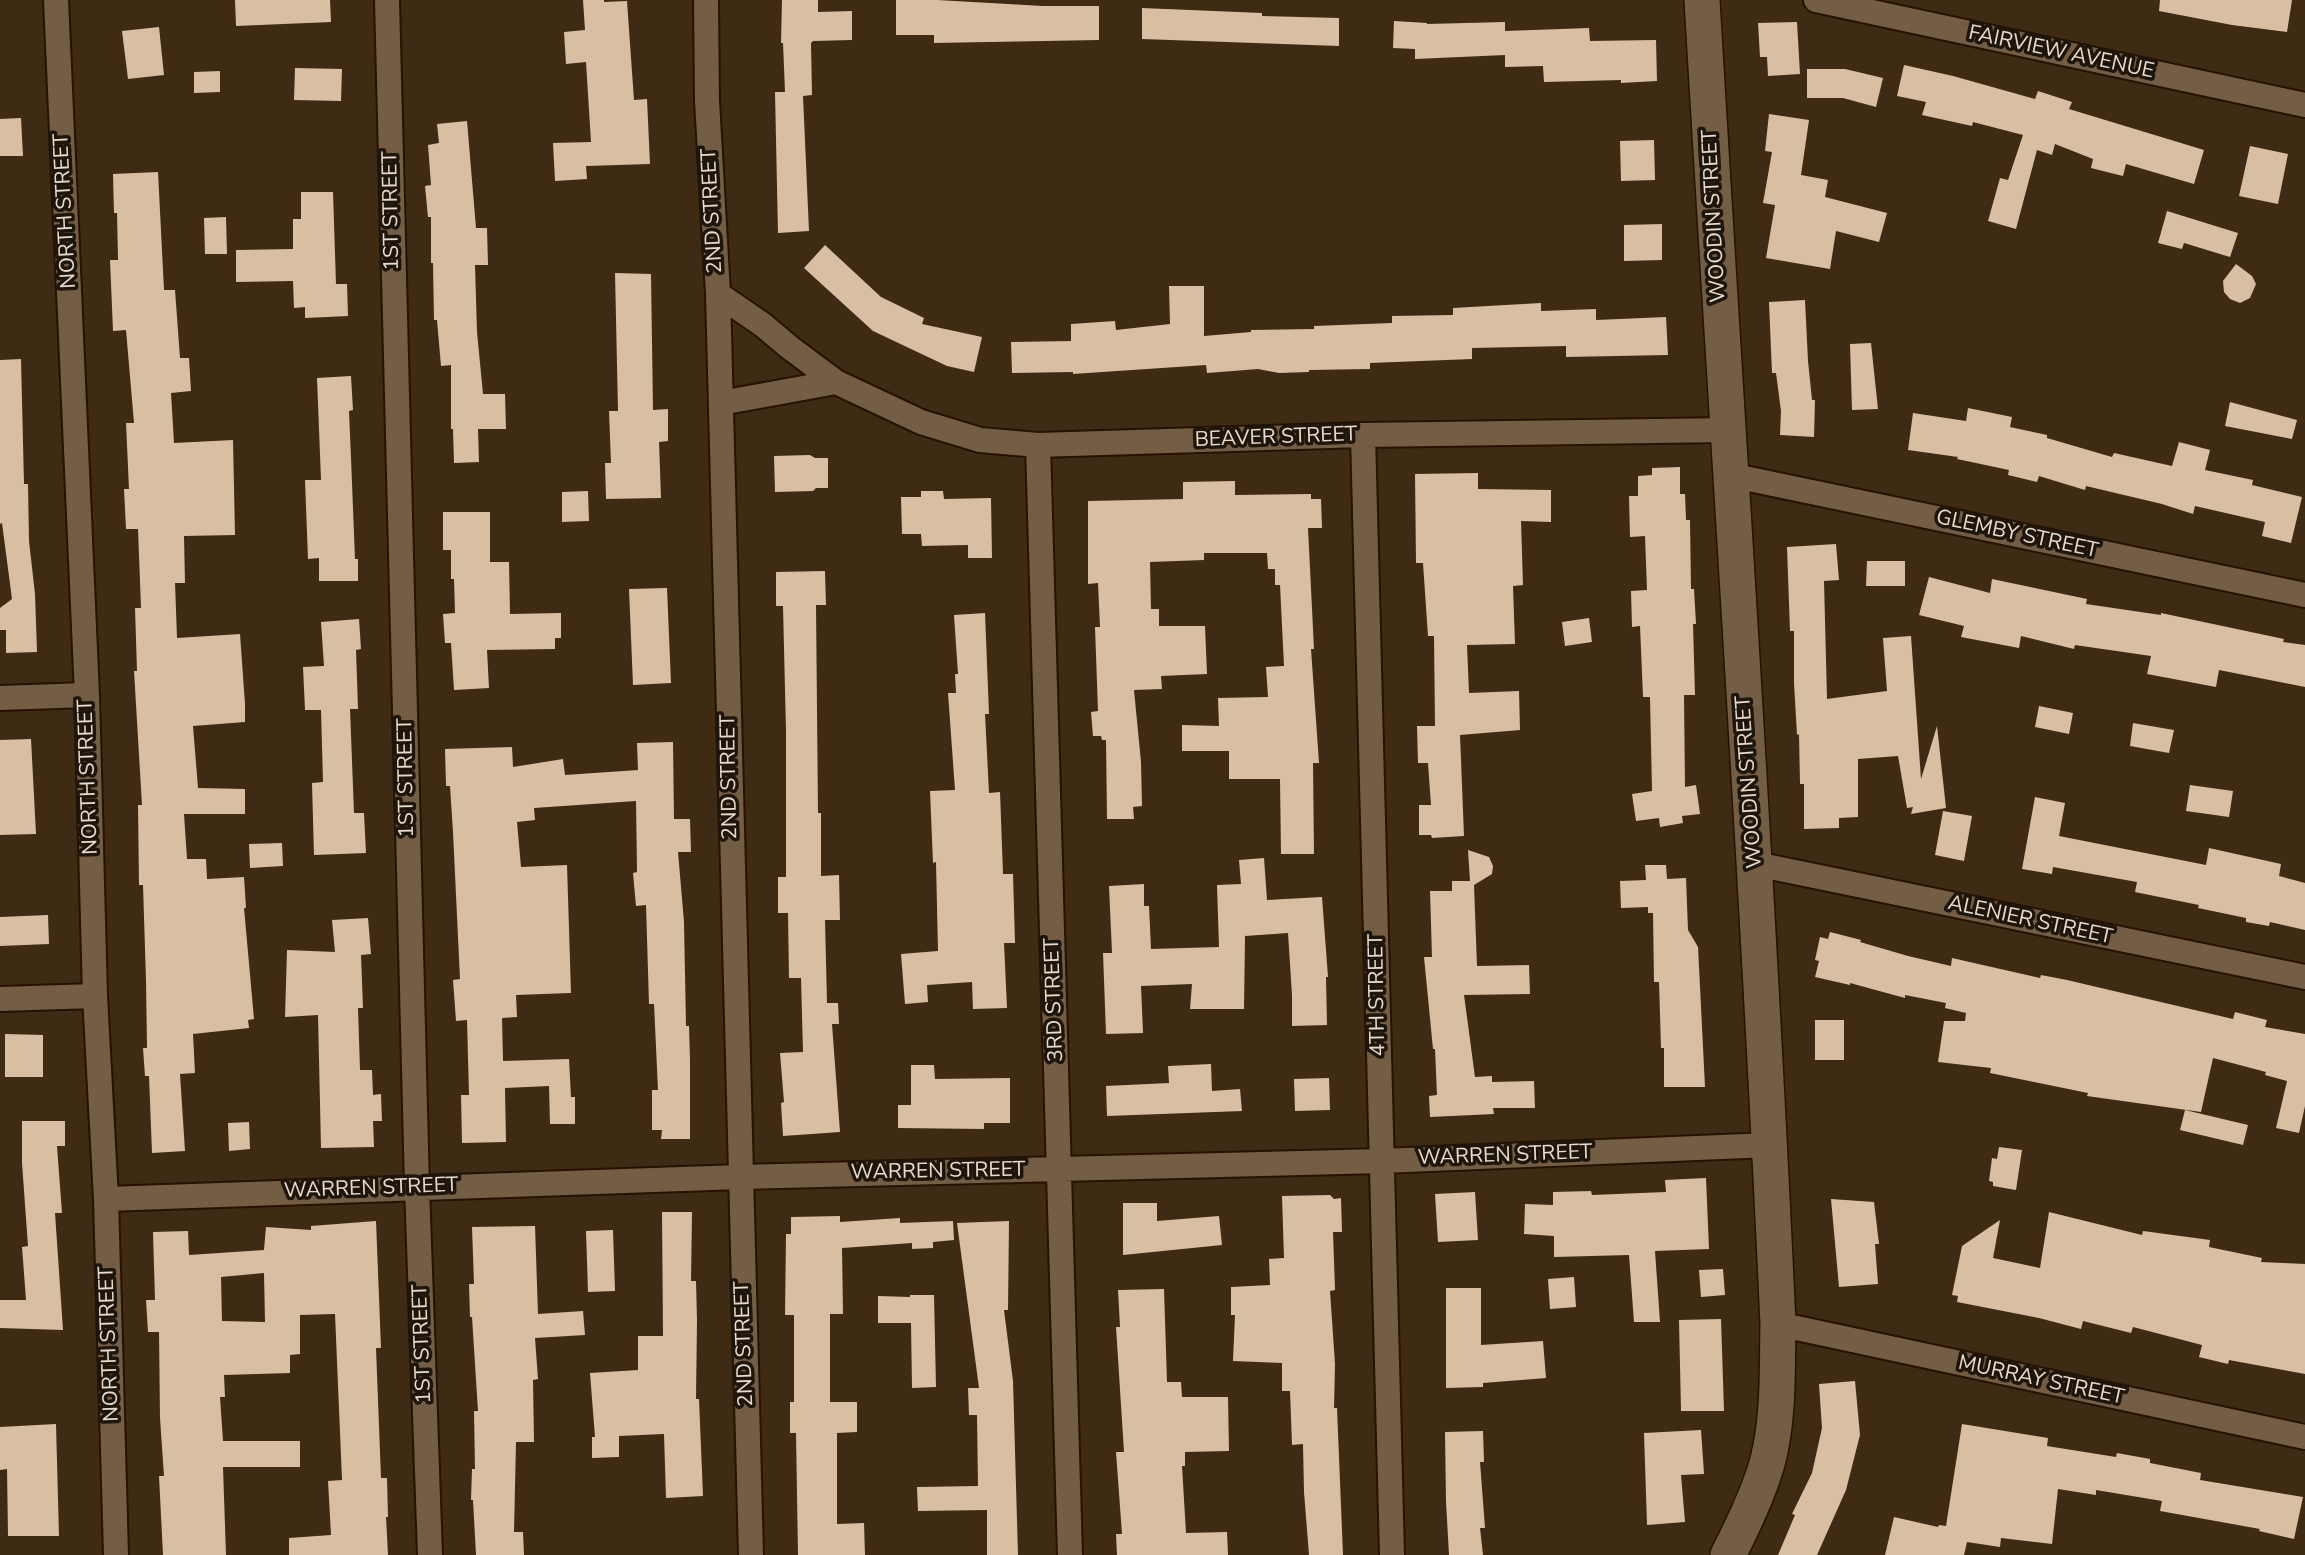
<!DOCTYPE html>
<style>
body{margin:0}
canvas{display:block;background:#3f2a13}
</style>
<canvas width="2305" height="1555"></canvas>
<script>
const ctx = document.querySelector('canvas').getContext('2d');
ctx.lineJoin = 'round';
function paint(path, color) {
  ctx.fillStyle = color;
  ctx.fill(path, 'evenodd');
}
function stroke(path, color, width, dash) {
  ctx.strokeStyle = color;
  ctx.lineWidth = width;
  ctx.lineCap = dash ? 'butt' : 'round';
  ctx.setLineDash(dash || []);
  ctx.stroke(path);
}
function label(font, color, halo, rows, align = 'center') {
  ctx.font = font + ' "Nunito Sans",sans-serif';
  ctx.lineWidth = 7;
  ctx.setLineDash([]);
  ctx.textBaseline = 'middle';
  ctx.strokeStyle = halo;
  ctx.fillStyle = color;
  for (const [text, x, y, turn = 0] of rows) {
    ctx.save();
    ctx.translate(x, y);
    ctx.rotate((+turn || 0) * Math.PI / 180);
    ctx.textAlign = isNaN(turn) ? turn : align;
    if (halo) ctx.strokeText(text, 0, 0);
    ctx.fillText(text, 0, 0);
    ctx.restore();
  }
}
const building = new Path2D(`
 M235 0H330L331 22 236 26Z
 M583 0H604V2L627 1 634 100 647 99 650 164 586 166 587 179 555 181 553 143 591 142 586 62 566 64 564 32 585 30Z
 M782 0H818V12L852 11V40L813 41 811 43 812 95 803 96 809 231 778 233 775 92H785L783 43H781Z
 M896 0H937L1043 6H1099V40L934 43V35H896Z
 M2160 0H2292L2287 32 2232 25 2159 11Z
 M1142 8 1262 13V16L1339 18V46L1142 39Z
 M1394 21 1427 23V24L1505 22V31L1589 28 1590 41 1656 40 1657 81 1621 83V80L1544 82 1543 66 1505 67V55L1415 59V49L1393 48Z
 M1797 22 1800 74 1768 76 1767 57H1760L1758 23Z
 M159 27 164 75 128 79 122 31Z
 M1904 65 1953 76 2035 99 2038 91 2072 102 2069 109 2204 150 2194 184 2126 164 2123 176 2091 168 2093 159 2055 144 2052 155 2037 150 2016 229 1988 221 2000 178 2008 180 2023 135 1973 122 1972 126 1922 115 1926 102 1897 96Z
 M295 68 342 69 341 101 294 100Z
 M1807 69H1845L1883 78 1876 107 1843 98H1807Z
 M220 71V92L194 93V72Z
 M1769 114 1809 120 1801 175 1828 180 1825 197 1887 213 1879 242 1836 231 1830 269 1766 258 1775 205 1763 203 1772 152 1765 151Z
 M21 118 23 156H0V119Z
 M467 121 476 228H487L488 265H475L477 332 483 394H505L506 429H478L479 462 454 463 453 429H451V365L441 366 437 320H434L433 263H431V217H428L425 186 431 185 428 145 439 143 437 124Z
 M1654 140 1655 180 1621 181 1620 141Z
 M2250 146 2288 154 2278 204 2239 196Z
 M158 172 164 290H175L180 358H189L191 391 171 393 174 443 233 440 235 535 184 536 185 583H175L177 638 240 634 245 704V722L193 726 198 788 245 789V814H184L187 859H206L207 879 244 877 246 908H244L254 1019 248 1020 249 1028 193 1034 195 1073 180 1074 185 1151 152 1153 149 1076H145L143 1048H147L146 980 143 885H139L138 805H142L134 671H137L135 608H141L138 529H126L124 489H129L126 423H134L126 330 113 331 110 260H118L117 213H114L113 174Z
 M301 192H333L336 284H347L348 316 305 318V307L294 308 293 281 236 282V250L293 249V219H301Z
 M2167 211 2238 233 2230 257 2184 243 2182 249 2158 243Z
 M226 217 227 254H205L204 218Z
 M1662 224V260L1624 261V225Z
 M825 245 881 297 924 318 922 324 982 337 974 372 947 366 873 331 804 268Z
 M2236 264 2252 276 2256 284 2250 298 2240 303 2230 299 2224 292 2223 281Z
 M615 273 651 274 653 410 668 409V441L659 442 661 498 606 499 605 463H611L609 411H618Z
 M1169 286H1204V336L1251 332V330L1314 329V326L1392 323V316L1453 315V308L1541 303V311L1596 309V320L1666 317 1668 355 1566 357V346L1472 348V359L1370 363V369L1309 370V372L1279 373 1258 369 1207 373 1206 365 1073 374V372L1012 373 1011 342 1071 341V324L1115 321 1116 330 1170 324Z
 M1805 300 1808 361 1812 400H1815L1814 437 1780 435 1781 411 1776 373H1772L1769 302Z
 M1871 343 1878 409 1852 410 1850 344Z
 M21 359 24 484H28L29 541 35 594 37 652 6 653V630H0V608L12 599 2 523 0 524V360Z
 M351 376 353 410 349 411 351 458 355 559H358V581H319V558L308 559 305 480H321L317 378Z
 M2230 402 2297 420 2292 439 2225 426Z
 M1968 408 2012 417 2010 427 2047 435V438L2112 457 2114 453 2172 466 2179 442 2210 450 2205 470 2253 480 2252 485 2302 497 2291 543 2262 536 2265 522 2195 506 2193 514 2162 504 2086 486 2085 490 2039 476 2037 482 2008 475 2009 470 1957 459 1958 457 1908 450 1913 413 1966 421Z
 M810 455 815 458H828V488H816L813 491 775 492 774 456Z
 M1680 467V494H1685L1686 520H1690L1691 589H1694L1696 624H1693L1695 695H1684L1685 787 1696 785 1700 814 1682 816 1683 823 1660 827 1659 818 1636 821 1632 794 1652 791 1650 697H1643L1640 626 1632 627 1631 591 1647 590 1645 536 1630 537 1629 496H1638V476L1652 475V468Z
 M1478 473V489L1551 490V522L1521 521 1523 585 1513 586 1515 644 1467 645 1469 693 1519 691 1520 730 1460 735 1464 836 1432 838 1431 835H1419V805H1431L1428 763H1418L1417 726H1435L1434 636H1428L1423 563H1416L1415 474Z
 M1235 481V495L1311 494V499H1321L1322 528H1308L1314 649H1311L1319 763H1313L1314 854H1281L1280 779H1229V751H1182V725L1219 726 1218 698 1268 697 1266 667 1284 666 1280 585H1275V569H1268L1267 553H1204V560L1150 562 1151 609H1159V626H1205L1207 674 1161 676 1162 689 1134 690 1141 762 1142 806 1133 807 1134 819H1107L1106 740H1102L1101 736H1093L1091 712 1098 711 1095 627H1100L1098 583 1088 584V501L1183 499V482Z
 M588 491 589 521 562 522V492Z
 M921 491H943L944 499 991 498 992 558H968V545L922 546 921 534H902L901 497H921Z
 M443 512H490V562H509L510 614 561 613V638H555V649L487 650 489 688 454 690 451 643H445L443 614 455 613 454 579H451V550H443Z
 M1836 544 1839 580 1824 581 1827 699 1887 691 1883 638 1911 636 1921 779 1937 726 1946 808 1911 814 1913 807 1907 808 1898 756 1858 759V817L1839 818V828L1804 829V784H1800L1799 734 1797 735 1794 683V631H1790L1787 547Z
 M1867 561H1905V586H1866Z
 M825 571 826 605H816L818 813H821V876L839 875 840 920H825L827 1003H838L839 1024H832L840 1132 783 1136 781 1103 784 1102 780 1053 803 1052 801 978H789L788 913H778V877H786V731L783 606H776V572Z
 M1929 577 1990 593 1992 579 2087 599 2086 604 2161 615V613L2284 639 2283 642 2305 645V687L2219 670 2216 687 2147 674 2151 656 2075 645 2074 649 2021 636 2019 648 1961 637 1964 626 1919 615Z
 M667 588 671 683 633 685 629 589Z
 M985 613 989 714H985L989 793 1000 792 1003 874H1013L1015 943H1004L1007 1008 973 1009 972 982 927 985 928 1002 905 1004 901 954 938 951 936 862 933 863 930 791 955 790 948 693H956L955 674H958L954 615Z
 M1589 618 1592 642 1565 646 1562 622Z
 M359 619 361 649 356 650 358 709H350L354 813H364L366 853 314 855 312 783 323 782 321 710H305L303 667 324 666 321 622Z
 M2039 706 2073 713 2069 734 2035 727Z
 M2133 723 2174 730 2169 753 2130 746Z
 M31 739 36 834 0 835V740Z
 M673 742 674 819H690L691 852H678L684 922 686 1026H689L690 1060V1139H661L662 1130H652V1090H658L654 1004H649L646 905 636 906 633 873 637 872 636 801 534 808 535 820 517 822 521 867 567 865 571 993 516 995 517 1017 502 1018 503 1061 569 1059 571 1097H575V1124H550L549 1086 505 1088 506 1142 462 1143 461 1095H469L467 1020 456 1021 453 980 460 979 453 832 450 786H446L445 749 512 747 513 767 563 759 565 775 638 770 637 743Z
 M2190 785 2233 791 2229 817 2186 811Z
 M2035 797 2065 803 2059 836 2206 865 2209 848 2281 864 2279 876 2305 883V930L2270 922 2269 926 2246 922V918L2198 908 2199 905 2135 892 2137 882 2053 867 2052 874 2022 869Z
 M1943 811 1972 816 1964 861 1935 855Z
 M282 843 283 866 250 868 249 844Z
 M1468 850 1489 857 1493 866 1492 874 1474 885 1477 966 1529 965 1530 994 1464 995 1475 1077 1492 1076V1082L1534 1081 1535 1108H1493L1494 1114 1430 1117 1429 1096 1437 1095 1435 1049H1433L1424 957H1432L1430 891H1452V881H1470Z
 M1264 858 1267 900 1322 897 1328 977H1326L1327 1025 1292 1026V995L1288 933 1245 936 1244 1009H1190L1192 984 1141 986 1143 1033 1106 1034 1103 953H1112L1109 886 1144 884V906H1149L1151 949 1219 947 1217 885 1241 884 1239 860Z
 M1645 865H1666L1667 879 1686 878 1688 930 1698 947 1705 1087H1664V1048H1661L1659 982H1654L1653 913H1648V907L1621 908 1620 881 1646 880Z
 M48 915 49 944 0 946V917Z
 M368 918 371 954 361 955 363 1008H358L360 1070H372L373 1095 381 1094 382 1121H373L374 1147 321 1148 318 1015 285 1017 287 950 335 952 332 920Z
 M1830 932 1861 940 1860 942 1908 956 1951 966 1952 958 2040 978 2041 975 2067 980 2233 1019 2235 1012 2267 1020 2265 1027 2305 1034V1106L2299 1133 2276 1128 2287 1081 2265 1075 2266 1072 2213 1058 2201 1112 2087 1096 2088 1093 1990 1073 1991 1068 1938 1062 1944 1021H1965L1966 1013 1945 1008 1946 1003 1905 995V998L1850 983V985L1815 977 1819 961 1815 960 1820 937 1828 939Z
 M1815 1020H1844V1060H1815Z
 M5 1034 43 1035V1077H5Z
 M1211 1064 1212 1091 1240 1089 1242 1111 1107 1116 1106 1086 1169 1083 1168 1066Z
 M911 1065H934L935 1079 1010 1078V1123H984V1129L898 1128V1105H911Z
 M1329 1078 1330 1110 1295 1111 1294 1079Z
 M2185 1110 2248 1125 2243 1145 2180 1130Z
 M22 1121H65V1146H57L62 1213H55L63 1330 0 1328V1300H26L22 1247 28 1246 22 1163Z
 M249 1122 250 1149 229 1151 228 1123Z
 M1999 1147 2022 1150 2016 1190 1993 1186V1182L1989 1181 1992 1158 1997 1159Z
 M1706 1178 1709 1249 1655 1251 1660 1322H1634L1629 1255 1554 1257V1236L1524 1234 1525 1204 1553 1205V1192L1591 1191 1592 1195 1666 1192 1665 1180Z
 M1475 1192 1478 1240 1438 1242 1435 1194Z
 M1330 1195 1334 1199 1341 1198 1342 1232H1333L1335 1290 1330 1291 1335 1364 1334 1408H1337L1343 1555H1309L1304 1492 1303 1444 1292 1445 1290 1391H1282V1363L1233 1361 1235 1315H1231V1287L1270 1285 1269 1259 1284 1258 1282 1196Z
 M1831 1199 1874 1202 1879 1244H1875L1878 1284 1839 1287Z
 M1123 1203H1157V1221L1219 1216 1222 1245 1123 1255Z
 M662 1212H692L691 1281H696L697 1320 696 1399H699L703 1496 666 1498 664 1434 619 1436V1457L592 1458V1437H595L590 1373 638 1370V1336H663Z
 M2049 1212 2142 1235 2143 1231 2210 1240 2209 1247 2262 1258 2261 1262 2305 1264V1374L2229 1360 2228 1364 2199 1357 2202 1345 2133 1327 2131 1333 2083 1321 2081 1329 2039 1318 1957 1302 1958 1296 1952 1295 1962 1246 2000 1220 1993 1258 2040 1268Z
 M840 1216V1222L900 1218V1223L953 1221 954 1240 933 1242V1248L912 1249V1243L842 1248 843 1314H830V1402H857V1432L837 1433V1524L864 1523 865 1555H798L796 1433H790V1402H794V1315H785L786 1234H791V1217Z
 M376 1221 381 1348H376L381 1478H387L388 1517H386L388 1555H289V1538L331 1535 328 1481 342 1480 335 1314 300 1315V1354L290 1355V1373L224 1375 225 1397H220L223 1441H300V1467H223L226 1555H163L159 1476H164L160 1418 159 1332H148L146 1300H155L153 1232 188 1231 189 1255 264 1250 266 1227 311 1230V1226ZM264 1273 265 1322 222 1321 221 1277Z
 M1009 1221 1008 1310H1004L1013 1381 1018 1555H987V1510L918 1511 917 1487 978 1486 977 1415H969L968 1388H979L957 1223Z
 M535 1226 538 1314 583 1311 585 1335 535 1338 538 1379 533 1380 534 1442H516L514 1532H523L524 1555H476L473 1500H471L472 1469H475L474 1411H478L472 1317H470L469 1284H474L472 1227Z
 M613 1230 615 1291 588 1292 586 1231Z
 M1723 1269 1725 1295 1701 1297 1699 1270Z
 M1574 1277 1576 1307 1550 1309 1548 1279Z
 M1446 1288H1481V1345L1543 1341 1546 1378 1483 1383V1387L1446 1388Z
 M1164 1289 1167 1382H1181L1182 1397H1228L1229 1451 1185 1452V1466H1182L1186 1533 1227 1532 1228 1555H1117L1116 1534H1122L1116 1452H1124L1116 1327H1120L1118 1290Z
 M910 1295H934L936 1387 912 1388 911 1323H878V1296L910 1297Z
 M1721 1319 1724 1411H1681L1679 1320Z
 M1855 1381 1860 1435 1846 1490 1817 1555H1778L1795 1515 1792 1514 1812 1473 1822 1428 1819 1384Z
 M56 1424 59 1536H8L7 1469 0 1470V1427Z
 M1962 1424 2048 1438 2047 1446 2116 1457 2117 1453 2150 1459V1463L2201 1473 2200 1480 2303 1497 2294 1539 2259 1531 2260 1529 2160 1511 2162 1501 2096 1490V1495L2058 1489 2052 1544 2001 1538 2000 1547 1967 1542 1964 1555H1885L1894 1517 1938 1527 1939 1525 1946 1526Z
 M1701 1430 1704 1474 1681 1475 1685 1522 1647 1525 1644 1433Z
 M1483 1431 1484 1462H1480L1485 1528H1480L1483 1555H1449L1446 1502 1445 1432Z`);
const street = new Path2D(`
 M56 0 87 695 95 996 106 1199 116 1555
 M387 0 417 1187 430 1555
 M706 0 707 101 718 294 751 1555
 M1816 0 2305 105
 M718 294 763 325 789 347 836 382 921 422 980 440 1038 445 1363 435 1728 430
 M721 403 836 382
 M1363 435 1392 1555
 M1038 445 1070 1555
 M1730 475 2305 595
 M0 698 87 695
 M1756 864 2305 977
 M0 999 95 996
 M106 1199 740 1177 1382 1161 1770 1145
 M1778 1324 2305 1437`);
const secondary = new Path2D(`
 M1702 0C1728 441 1758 883 1778 1324 1777 1369 1779 1416 1768 1460 1759 1493 1744 1524 1728 1555`);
const streetNames = [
 ["FAIRVIEW AVENUE",2061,53,12],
 ["NORTH STREET",66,211,-93],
 ["1ST STREET",392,211,-91],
 ["2ND STREET",713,211,-93],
 ["WOODIN STREET",1715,216,-93],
 ["BEAVER STREET",1276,438,-2],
 ["GLEMBY STREET",2017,535,12],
 ["NORTH STREET",89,777,-92],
 ["2ND STREET",730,777,-91],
 ["1ST STREET",407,778,-91],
 ["WOODIN STREET",1750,782,-94],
 ["ALENIER STREET",2030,921,12],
 ["4TH STREET",1378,995,-91],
 ["3RD STREET",1055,1000,-92],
 ["WARREN STREET",1505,1156,-2],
 ["WARREN STREET",938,1172,-1],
 ["WARREN STREET",371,1189,-2],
 ["NORTH STREET",110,1344,-92],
 ["1ST STREET",423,1344,-92],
 ["2ND STREET",745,1344,-92],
 ["MURRAY STREET",2041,1381,12]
];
paint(building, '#d8bea3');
stroke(street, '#251200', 28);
stroke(secondary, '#251200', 38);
stroke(street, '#745d45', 24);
stroke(secondary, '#745d45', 35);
label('21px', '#e8dbcd', '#1e150b', streetNames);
</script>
